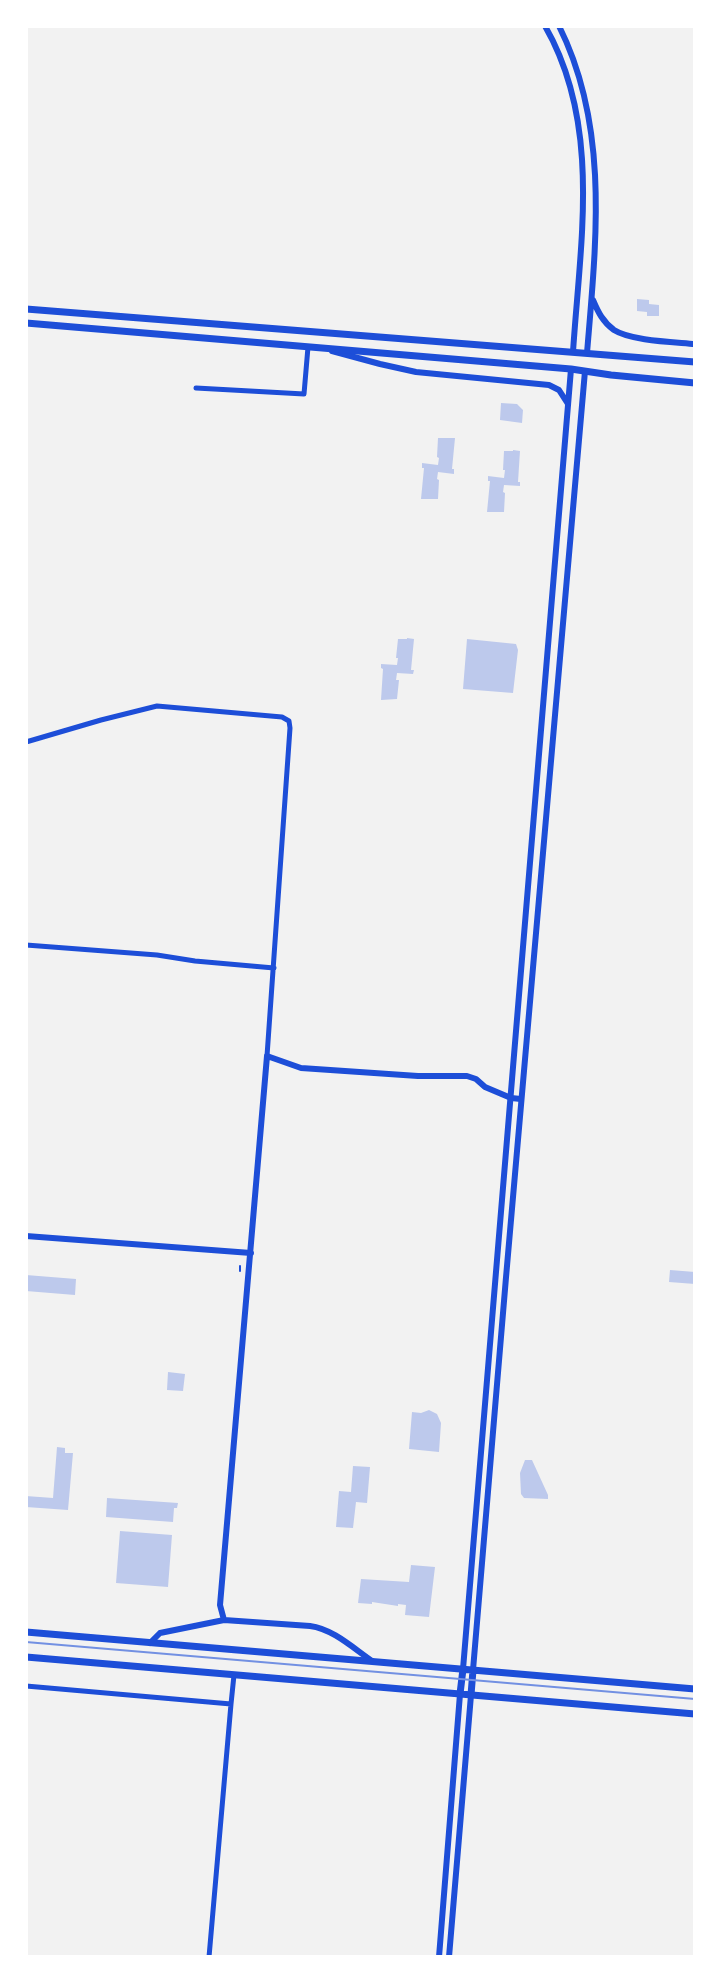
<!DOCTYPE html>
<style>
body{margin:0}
#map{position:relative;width:721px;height:1983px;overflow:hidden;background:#f2f2f2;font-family:"PT Sans Narrow",sans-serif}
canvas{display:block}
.frame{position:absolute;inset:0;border:28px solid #fff;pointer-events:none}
</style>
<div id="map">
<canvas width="721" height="1983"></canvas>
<div class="frame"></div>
</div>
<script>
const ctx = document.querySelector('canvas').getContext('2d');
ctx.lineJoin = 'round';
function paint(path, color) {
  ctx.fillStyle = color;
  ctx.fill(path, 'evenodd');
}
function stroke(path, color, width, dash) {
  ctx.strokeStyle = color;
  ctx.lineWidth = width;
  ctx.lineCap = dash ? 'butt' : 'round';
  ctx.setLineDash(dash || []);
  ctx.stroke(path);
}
const building = new Path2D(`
 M637 299 649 300V304L659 305V316H647V312L637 311Z
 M501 403 517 404 523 410 522 423 500 420Z
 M438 438H455L452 469H454V474L438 472 437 479 439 480 438 499H421L424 468H422V463L438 465 439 458 437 457Z
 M513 450 520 451 518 482H520V486L504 485 503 492 505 493 504 512H487L490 481H488V476L504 478 505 470H503L504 451H513Z
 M407 638 414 639 411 670H414L413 674 397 673 396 680H399L397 699 381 700 383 669 381 668V664L397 665 398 658H396L398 639H407Z
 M467 639 516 644 518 650 513 693 463 689Z
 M670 1270 695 1272V1284L669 1282Z
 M26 1275 76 1279 75 1295 26 1291Z
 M168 1372 185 1374 183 1391 167 1390Z
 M429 1410 437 1414 441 1423 439 1452 409 1449 412 1412 421 1413Z
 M57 1447 65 1448V1453H73L68 1510 26 1507V1496L53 1498Z
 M525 1460H532L548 1495V1499L524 1498 521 1494 520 1473Z
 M353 1466 370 1467 367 1503 356 1502 353 1528 336 1527 339 1491 351 1492Z
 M107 1498 178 1503 177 1508H174L173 1522 106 1517Z
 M120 1531 172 1535 168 1587 116 1583Z
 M411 1565 435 1567 429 1617 405 1615 406 1605 398 1604V1606L372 1602V1604L358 1603 361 1579 409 1582Z`);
const path = new Path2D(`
 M240 1271V1266`);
const minor = new Path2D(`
 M196 388 304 394 308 347
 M26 742 101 720 157 706 282 717 289 721 290 728 267 1056
 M26 945 157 955 195 961 274 968
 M26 1686 231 1704 234 1675
 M209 1957 231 1704`);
const tertiary = new Path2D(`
 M26 1236 251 1253
 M224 1620 220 1605 267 1056 301 1068 418 1076H467L476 1079 485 1087 511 1098 521 1099
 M150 1643 160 1633 224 1620 310 1626C333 1629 353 1648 372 1661`);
const secondary = new Path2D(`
 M545 26C602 125 580 243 573 352
 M559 26C610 128 596 243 587 353
 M593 300C598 312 603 322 614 330 631 341 675 342 695 344
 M332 351 380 364 416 372 549 385 559 390 568 404
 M463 1669 571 369
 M473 1670C510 1237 544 804 585 371
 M439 1957 460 1694
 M449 1957 471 1695`);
const primary = new Path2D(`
 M26 309 695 362
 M26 323 571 369 611 375 695 383
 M26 1632 695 1689
 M26 1657 695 1714
 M460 1694 463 1669
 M471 1695 473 1670`);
const tram = new Path2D(`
 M26 1642 695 1699`);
paint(building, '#bdc9ec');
stroke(path, '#1d4ed8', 2);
stroke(minor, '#1d4ed8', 5);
stroke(tertiary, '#1d4ed8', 6);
stroke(secondary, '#1d4ed8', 6);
stroke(primary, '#1d4ed8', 7);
stroke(tram, '#7290e2', 2);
</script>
